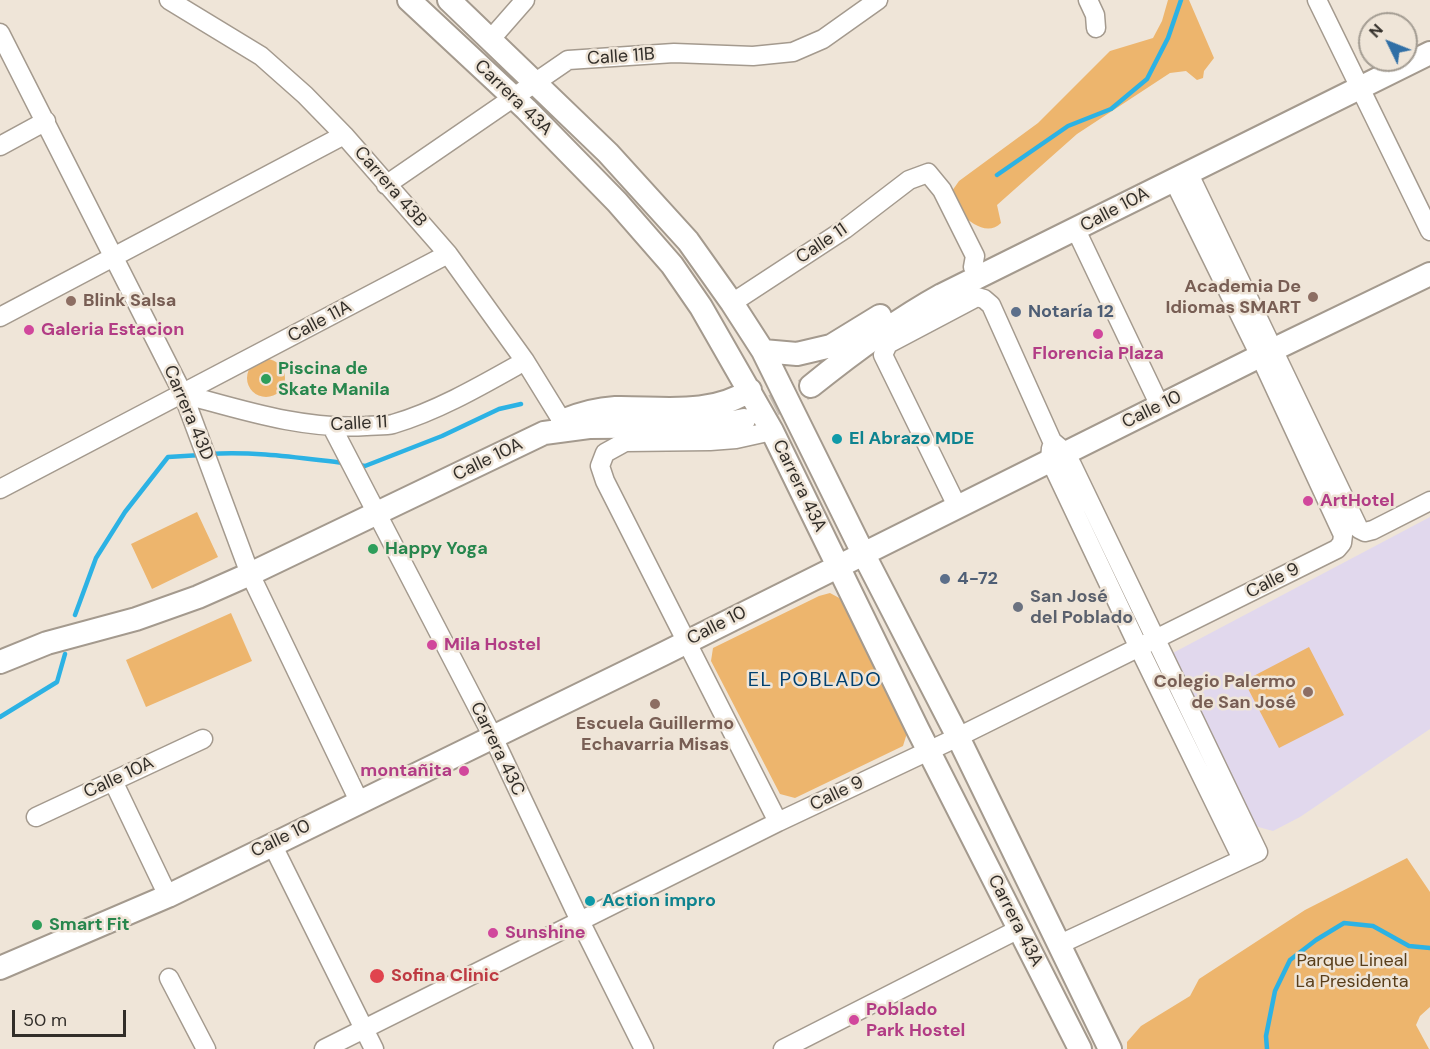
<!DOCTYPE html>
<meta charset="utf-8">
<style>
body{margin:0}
#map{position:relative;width:1430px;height:1049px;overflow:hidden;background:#efe5d8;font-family:"DM Sans",sans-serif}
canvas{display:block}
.north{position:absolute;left:1358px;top:12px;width:60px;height:60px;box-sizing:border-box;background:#efe5d8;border:2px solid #a39c92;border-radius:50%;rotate:313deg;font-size:16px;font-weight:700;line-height:24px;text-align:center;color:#322e29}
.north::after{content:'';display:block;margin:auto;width:21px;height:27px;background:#306fa6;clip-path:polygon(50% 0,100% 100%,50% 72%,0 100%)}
.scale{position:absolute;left:12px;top:1010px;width:114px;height:27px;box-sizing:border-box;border:3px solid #322e29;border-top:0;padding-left:8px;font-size:18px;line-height:21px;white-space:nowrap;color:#322e29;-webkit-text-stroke:4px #efe5d8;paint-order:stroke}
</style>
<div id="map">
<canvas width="1430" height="1049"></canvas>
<div class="north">N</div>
<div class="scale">50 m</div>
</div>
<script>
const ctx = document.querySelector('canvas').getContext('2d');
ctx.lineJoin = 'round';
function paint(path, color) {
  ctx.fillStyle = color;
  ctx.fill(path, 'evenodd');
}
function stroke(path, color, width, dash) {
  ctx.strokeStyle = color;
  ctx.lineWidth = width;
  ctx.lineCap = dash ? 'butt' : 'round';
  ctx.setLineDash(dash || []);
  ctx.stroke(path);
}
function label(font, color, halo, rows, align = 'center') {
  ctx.font = font + ' "DM Sans",sans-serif';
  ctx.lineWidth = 5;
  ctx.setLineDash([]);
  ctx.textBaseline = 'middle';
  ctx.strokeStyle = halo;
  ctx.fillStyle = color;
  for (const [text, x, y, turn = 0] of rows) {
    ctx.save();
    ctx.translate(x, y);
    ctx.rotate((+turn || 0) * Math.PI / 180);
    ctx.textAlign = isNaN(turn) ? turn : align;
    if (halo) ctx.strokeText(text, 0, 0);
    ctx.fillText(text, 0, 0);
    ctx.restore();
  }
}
const education = new Path2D(`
 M1430 517V729L1300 817 1273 831 1251 825 1169 655Z`);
const green = new Path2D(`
 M1168 0H1189L1214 58 1204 71 1203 78 1197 80 1186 71 1170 73 1077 134 997 205 1001 223C989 235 972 225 962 214 957 208 955 198 952 191L959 181 1038 123 1110 51 1153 38 1162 21Z
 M247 378a19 19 0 1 1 38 0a19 19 0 1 1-38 0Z
 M197 512 218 557 152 589 131 544Z
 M830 593 843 600 907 733 903 746 795 798 780 794 711 661 713 648 819 596Z
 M231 613 252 661 146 707 126 660Z
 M1309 647 1344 715 1279 748 1244 681Z
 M1407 858 1430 892V1007L1420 1016 1416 1025 1429 1049H1127V1042L1141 1026 1190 996 1199 979 1305 910Z`);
const stream = new Path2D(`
 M997 175 1068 126 1111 109 1147 79 1168 38 1181 0
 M209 454C255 451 299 458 344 463
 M359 465 365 466 442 436 499 409 521 404
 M75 615 96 558 125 512 168 457 201 455
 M0 717 57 682 65 654
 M1267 1049 1266 1036 1275 991 1290 960 1316 940 1344 923 1373 926 1409 946 1430 948`);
const majorTunnel = new Path2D(`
 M744 420 811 386`);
const minor = new Path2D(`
 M169 0 261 56 305 95 344 135 448 254 525 361 562 421
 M1088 0 1095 15 1096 28
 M1317 0 1430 231
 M0 33 183 394 250 574 359 801
 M490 40 525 0
 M0 146 46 121
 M1188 172 1359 529 1365 532 1373 530 1430 501
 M386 185 568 60 674 53 753 56 793 52 823 39 878 0
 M1076 230 1160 406
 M732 303 845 229 909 180 928 173 942 190 975 256 973 267
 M0 317 344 135
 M183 394C243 410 303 430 366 426 375 425 385 426 393 424 438 411 484 384 525 361
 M332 427 493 737 580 921 644 1049
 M772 431 736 439 710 441 625 442 605 453 600 466 605 481 778 822
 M1051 448 1050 460 1139 648 1242 859
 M0 489 448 254
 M957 506 883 355 888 344 977 297 984 299 991 305 1052 441 1065 452 1072 465 1258 852 1058 945
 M113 781 168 896
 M36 817 203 739
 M272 844 374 1049
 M169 978 206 1049
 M324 1049 778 822 958 737 1337 549 1342 543 1343 535 1260 356 1173 179
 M783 1049 1019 929`);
const major = new Path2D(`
 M409 0 526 109 617 202 672 265 701 307 772 431 918 730 1080 1049
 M449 0 608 153 688 241 732 303 763 351 863 553 958 737 1110 1049
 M763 351 797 354 831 346 880 316
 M811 386C853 352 895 321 942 295L1430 53
 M562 421C579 414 596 409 615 408 659 407 711 417 750 390
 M0 662 47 643 136 619 198 597 250 574 544 433 589 427 713 426 744 420
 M0 968 168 896 663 654 1260 356 1430 274`);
const markers = [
 [1313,297,6,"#8d6e63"],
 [71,301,6,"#8d6e63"],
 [1016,312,6,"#5c6f8a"],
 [29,330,6,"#d1479c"],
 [1098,334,6,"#d1479c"],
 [266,379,6,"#2e9e5b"],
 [837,439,6,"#0f9aa8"],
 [1308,501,6,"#d1479c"],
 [373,549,6,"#2e9e5b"],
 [945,579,6,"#5c6f8a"],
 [1018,607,6,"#6b7280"],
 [432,645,6,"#d1479c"],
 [1308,692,6,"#8d6e63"],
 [655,704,6,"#8d6e63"],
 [464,771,6,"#d1479c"],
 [590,901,6,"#0f9aa8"],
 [37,925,6,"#2e9e5b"],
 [493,933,6,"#d1479c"],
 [377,976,8,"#e0444e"],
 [854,1020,6,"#d1479c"]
];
const streetNames = [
 ["Calle 11B",621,57,-4],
 ["Carrera 43A",513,98,44],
 ["Carrera 43B",390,187,49],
 ["Calle 10A",1115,210,-28],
 ["Calle 11",822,244,-34],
 ["Calle 11A",320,322,-28],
 ["Calle 10",1152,410,-26],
 ["Carrera 43D",188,413,67],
 ["Calle 11",359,424,-3],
 ["Calle 10A",488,460,-26],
 ["Carrera 43A",799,486,64],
 ["Calle 9",1273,581,-27],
 ["Calle 10",717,626,-27],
 ["Carrera 43C",497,749,64],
 ["Calle 10A",119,778,-25],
 ["Calle 9",837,794,-26],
 ["Calle 10",281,839,-26],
 ["Carrera 43A",1015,921,63]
];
const educationNames = [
 ["Academia De",1301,287],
 ["Idiomas SMART",1301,308],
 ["Blink Salsa",83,301,"left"],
 ["Colegio Palermo",1296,682],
 ["de San José",1296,703],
 ["Escuela Guillermo",655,724,"center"],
 ["Echavarria Misas",655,745,"center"]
];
const serviceNames = [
 ["Notaría 12",1028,312],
 ["4-72",957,579]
];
const hotelNames = [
 ["Galeria Estacion",41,330],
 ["Florencia Plaza",1098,354,"center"],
 ["ArtHotel",1320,501],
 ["Mila Hostel",444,645],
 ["montañita",452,771,"right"],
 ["Sunshine",505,933],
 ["Poblado",866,1010],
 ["Park Hostel",866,1031]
];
const leisureNames = [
 ["Piscina de",278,369],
 ["Skate Manila",278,390],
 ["Happy Yoga",385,549],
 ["Smart Fit",49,925]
];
const cultureNames = [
 ["El Abrazo MDE",849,439],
 ["Action impro",602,901]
];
const worshipNames = [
 ["San José",1030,597],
 ["del Poblado",1030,618]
];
const parkNames = [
 ["Parque Lineal",1352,961],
 ["La Presidenta",1352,982]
];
const healthNames = [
 ["Sofina Clinic",391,976]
];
const neighbourhoodNames = [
 ["EL POBLADO",815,681]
];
paint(education, '#e1d8ed');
paint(green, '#edb56d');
stroke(stream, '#2cb2e4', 4.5);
stroke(majorTunnel, '#c9c0b5', 22, [22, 11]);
stroke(minor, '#a49a8e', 21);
stroke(major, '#a49a8e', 26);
stroke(minor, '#fff', 18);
stroke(major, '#fff', 22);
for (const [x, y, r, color] of markers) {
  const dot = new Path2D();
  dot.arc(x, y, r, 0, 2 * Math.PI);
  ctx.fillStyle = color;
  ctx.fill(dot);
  stroke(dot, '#efe5d8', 2);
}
label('18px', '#322e29', '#efe5d8', streetNames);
label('bold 18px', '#785e54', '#efe5d8', educationNames, 'right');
label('bold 18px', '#4e5e75', '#efe5d8', serviceNames, 'left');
label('bold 18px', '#b23c85', '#efe5d8', hotelNames, 'left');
label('bold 18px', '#27864d', '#efe5d8', leisureNames, 'left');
label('bold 18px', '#0d838f', '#efe5d8', cultureNames, 'left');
label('bold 18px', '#5b616d', '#efe5d8', worshipNames, 'left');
label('18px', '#593e1a', '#efe5d8', parkNames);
label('bold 18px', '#be3a42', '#efe5d8', healthNames, 'left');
ctx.letterSpacing = '1.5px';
label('20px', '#004170', '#efe5d8', neighbourhoodNames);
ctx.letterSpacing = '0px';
</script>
